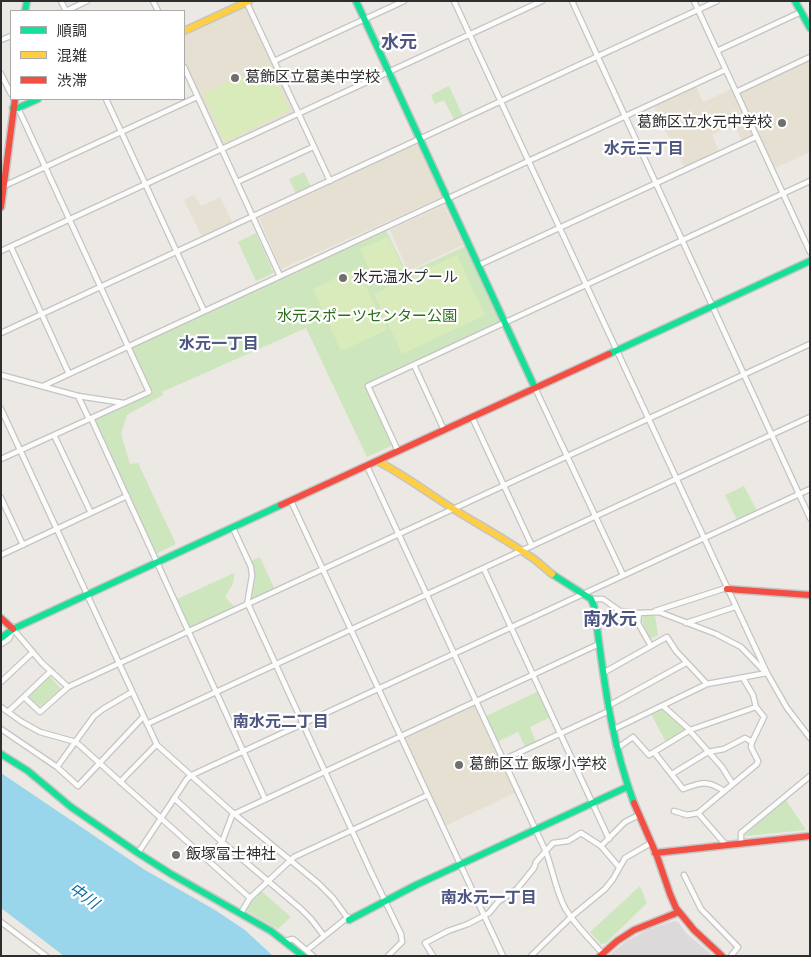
<!DOCTYPE html>
<meta charset="utf-8">
<style>
body{margin:0}
#map{position:relative;width:811px;height:957px;overflow:hidden;background:#ece8e4;font-family:"Sofia Sans Condensed","Noto Sans JP",sans-serif}
canvas{display:block}
.frame{position:absolute;inset:0;border:2px solid #2e2e2e;pointer-events:none}
.legend{position:absolute;left:10px;top:10px;width:175px;height:90px;box-sizing:border-box;background:#fff;border:1px solid #ababab;margin:0;padding:6px 9px;list-style:none;font-size:15px;color:#2e2e2e}
.legend li{display:flex;align-items:center;gap:10px;height:25px}
.legend b{width:25px;border:1px solid #ababab}
</style>
<div id="map">
<canvas width="811" height="957"></canvas>
<div class="frame"></div>
<ul class="legend">
<li><b style="height:6px;background:#16e098"></b>順調</li>
<li><b style="height:6px;background:#ffcf43"></b>混雑</li>
<li><b style="height:6px;background:#f24e42"></b>渋滞</li>
</ul>
</div>
<script>
const ctx = document.querySelector('canvas').getContext('2d');
ctx.lineJoin = 'round';
function paint(path, color) {
  ctx.fillStyle = color;
  ctx.fill(path, 'evenodd');
}
function stroke(path, color, width, dash) {
  ctx.strokeStyle = color;
  ctx.lineWidth = width;
  ctx.lineCap = dash ? 'butt' : 'round';
  ctx.setLineDash(dash || []);
  ctx.stroke(path);
}
function label(font, color, halo, rows, align = 'center') {
  ctx.font = font + ' "Sofia Sans Condensed","Noto Sans JP",sans-serif';
  ctx.lineWidth = 4.5;
  ctx.setLineDash([]);
  ctx.textBaseline = 'middle';
  ctx.strokeStyle = halo;
  ctx.fillStyle = color;
  for (const [text, x, y, turn = 0] of rows) {
    ctx.save();
    ctx.translate(x, y);
    ctx.rotate((+turn || 0) * Math.PI / 180);
    ctx.textAlign = isNaN(turn) ? turn : align;
    if (halo) ctx.strokeText(text, 0, 0);
    ctx.fillText(text, 0, 0);
    ctx.restore();
  }
}
const industrial = new Path2D(`
 M674 921 678 922 686 933 713 956H608L627 941 647 930Z`);
const education = new Path2D(`
 M244 7 246 8 294 111 293 113 223 145 184 61V36Z
 M810 59V152L775 168 740 94 741 91Z
 M696 86 703 102 732 89 754 136 742 141 734 125 712 135 710 130 719 151 684 167 653 105Z
 M415 144 418 146 442 197 281 269 259 218Z
 M194 195 201 206 220 197 233 223 202 237 184 200Z
 M444 205 463 245 408 271 390 230Z
 M474 704 515 793 445 826 404 737Z`);
const green = new Path2D(`
 M449 86 463 116 454 120 444 100 435 104 431 95Z
 M304 172 311 187 296 194 289 179Z
 M386 230 407 273 466 246 500 322 365 384 393 445 367 457 306 328 162 392 163 395 127 415 121 434 130 464 138 463 176 544 156 554 96 423V418L152 392 132 349 133 347Z
 M256 233 274 273 256 281 238 242Z
 M744 486 757 511 737 520 725 495Z
 M260 557 275 590 251 601 254 574 251 561Z
 M234 573C235 583 230 589 225 597L236 608 188 630 175 600Z
 M655 615 658 635 650 639 642 621 643 616Z
 M49 675 61 689 40 707 27 696Z
 M539 691 551 717 530 727 536 742 525 747 518 732 497 742 486 716Z
 M661 709 687 730 666 742 651 714Z
 M786 800 806 830 746 836V834Z
 M640 886 647 903 606 943 601 944 590 932Z
 M260 890 291 917 278 929 245 910 250 899Z`);
const pitch = new Path2D(`
 M269 64 290 110 225 142 203 94Z
 M388 237 403 268 375 281 360 249Z
 M457 255 485 315 402 354 374 294Z
 M357 268 387 330 341 351 313 289Z`);
const water = new Path2D(`
 M1 773 145 870 215 910 245 930 273 956H64L1 908Z`);
const street = new Path2D(`
 M61 1 66 11 87 1
 M153 1 158 11
 M246 1 330 181
 M454 1 767 673 787 708 810 738
 M572 1 810 518
 M694 1 810 252
 M1 40 11 36
 M717 51 801 12
 M274 61 404 1
 M184 67 280 276
 M1 74 11 94
 M736 92 810 57
 M106 99 204 311
 M237 182 313 147
 M4 186 197 97
 M11 247 69 374
 M1 251 542 1
 M479 265 756 137
 M1 333 717 1
 M414 365 444 430
 M1 375 78 396 124 403
 M43 386 725 70
 M535 388 623 575
 M78 396 89 419
 M1 409 157 745 232 812 319 884 333 898 349 920
 M472 417 532 546
 M91 418 265 799
 M54 435 91 513
 M398 451 368 386 810 181
 M1 459 149 392 18 108
 M367 466 546 852C553 871 556 891 565 908 575 925 590 939 602 953
 M1 498 23 545
 M291 501 503 956
 M233 528 251 567 252 576 247 605
 M1 555 127 496
 M484 569 609 839
 M591 599H603L620 611 639 613 659 612 716 634 741 647 764 671
 M248 604 371 872 401 934 402 942 388 956
 M655 611 726 588
 M639 613 638 623 651 646
 M686 623 735 607
 M1 644 9 639 13 629 42 663 68 687 810 344
 M603 673 667 637 676 651 707 684
 M1 682 33 652
 M24 697 40 712 68 687
 M608 706 686 663
 M663 706 690 730
 M1 707 22 722 40 732 76 742 250 898
 M8 712 51 671
 M147 724 810 417
 M1 729 57 767 78 786 143 717
 M612 730 707 684 767 673
 M689 730 722 767 732 783
 M616 749 633 737 649 755 690 730 756 707 753 695 743 678
 M654 752 683 789C702 782 707 780 724 791
 M503 760 609 711
 M57 767 94 716 103 709 132 692
 M672 774 708 752 724 749 745 738 752 742 764 717 756 707
 M120 782 156 745
 M174 798 222 842 301 909 311 919 324 936
 M674 811 687 815 698 813 757 764 758 761 751 747 752 742
 M698 813 726 845
 M234 814 599 644
 M741 843V833L810 776
 M601 846 625 822 639 815
 M138 853 187 779 192 775 810 489
 M207 859 222 842 233 813
 M684 875 701 909 738 947 731 956
 M241 913 250 898 294 857 428 795
 M1 922 46 956
 M285 941 293 939 313 956
 M307 950 348 917
 M433 956 425 943 448 931 468 924 489 913 498 902 517 889 534 868 536 862 553 843 568 841 581 833 601 846 619 867
 M531 956 571 917 605 889 613 879 625 858 651 843`);
const fast = new Path2D(`
 M356 1 535 388
 M795 1 810 28
 M25 11 27 1
 M13 108H18L38 99
 M609 354 810 261
 M552 574 591 599 594 606C604 676 609 736 634 803
 M13 629 281 505
 M1 638 13 629
 M1 754 28 771 71 807 138 853 171 874 271 931 303 956
 M349 920 416 885 627 787`);
const slow = new Path2D(`
 M184 31 249 1
 M377 461C405 475 429 494 455 510 479 525 505 539 528 555 537 560 544 568 552 574`);
const jam = new Path2D(`
 M1 207 15 99
 M281 505 609 354
 M727 589 810 595
 M1 618 13 629
 M634 803 657 856 670 894 676 908 694 930 722 956
 M655 853 810 836
 M600 956 617 941 634 930 679 912`);
const markers = [
 [235,78,5,"#706f6e"],
 [782,123,5,"#706f6e"],
 [343,278,5,"#706f6e"],
 [459,765,5,"#706f6e"],
 [176,855,5,"#706f6e"]
];
const poiNames = [
 ["葛飾区立葛美中学校",245,78],
 ["葛飾区立水元中学校",772,123,"right"],
 ["水元温水プール",353,278],
 ["葛飾区立 飯塚小学校",469,765],
 ["飯塚冨士神社",186,855]
];
const parkNames = [
 ["水元スポーツセンター公園",367,317]
];
const neighbourhoodNames = [
 ["水元三丁目",644,150],
 ["水元一丁目",219,345],
 ["南水元二丁目",281,723],
 ["南水元一丁目",489,899]
];
const waterNames = [
 ["中川",83,897,36]
];
const quarterNames = [
 ["水元",399,43],
 ["南水元",610,620]
];
paint(industrial, '#dcd9db');
paint(education, '#e6e0d3');
paint(green, '#cee6be');
paint(pitch, '#d9eabb');
paint(water, '#99d6ec');
stroke(street, '#c5c4c5', 7);
stroke(fast, '#c5c4c5', 9);
stroke(slow, '#c5c4c5', 9);
stroke(jam, '#c5c4c5', 9);
stroke(street, '#fcfcfb', 4.5);
stroke(fast, '#16e098', 6);
stroke(slow, '#ffcf43', 6);
stroke(jam, '#f24e42', 6);
for (const [x, y, r, color] of markers) {
  const dot = new Path2D();
  dot.arc(x, y, r, 0, 2 * Math.PI);
  ctx.fillStyle = color;
  ctx.fill(dot);
  stroke(dot, '#fff', 2);
}
label('15px', '#2e2e2e', '#fff', poiNames, 'left');
label('15px', '#2c6e1b', '#fff', parkNames);
label('bold 16px', '#4d5680', '#fff', neighbourhoodNames);
label('italic 16px', '#0d6fa3', '#fff', waterNames);
label('bold 18px', '#4d5680', '#fff', quarterNames);
</script>
